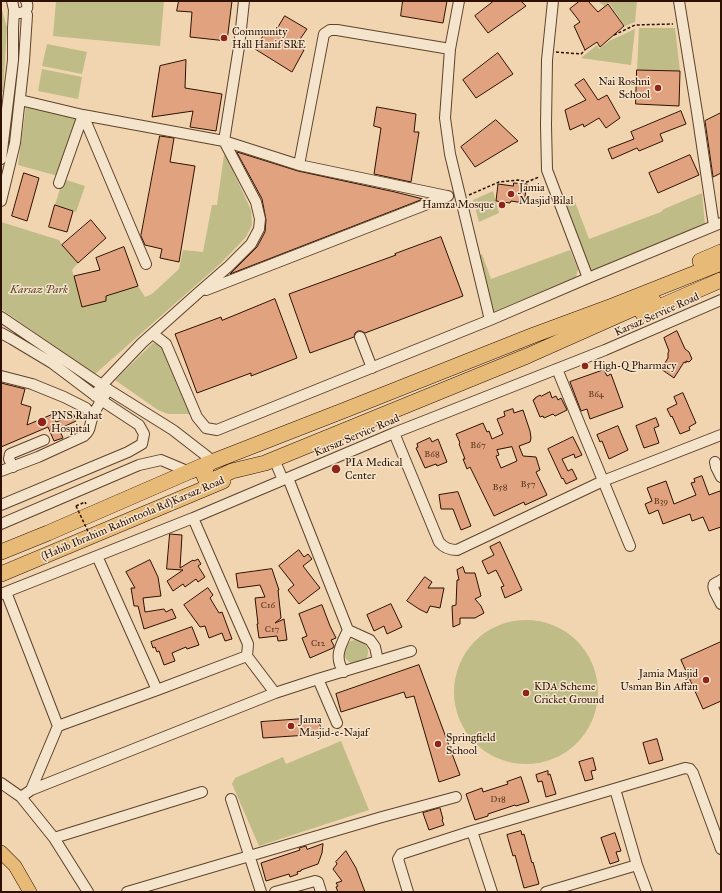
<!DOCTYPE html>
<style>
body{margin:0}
#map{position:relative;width:722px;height:893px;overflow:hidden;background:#f0d5b0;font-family:"IM FELL Great Primer",serif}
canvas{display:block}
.frame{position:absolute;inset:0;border:2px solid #2e1100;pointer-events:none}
</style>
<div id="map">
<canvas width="722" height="893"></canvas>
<div class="frame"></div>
</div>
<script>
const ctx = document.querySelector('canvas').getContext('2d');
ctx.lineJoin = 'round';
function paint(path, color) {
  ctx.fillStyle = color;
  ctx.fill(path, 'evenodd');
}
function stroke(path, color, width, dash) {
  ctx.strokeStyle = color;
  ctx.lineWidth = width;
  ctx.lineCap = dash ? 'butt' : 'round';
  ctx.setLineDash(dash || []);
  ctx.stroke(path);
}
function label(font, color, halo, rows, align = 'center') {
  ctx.font = font + ' "IM FELL Great Primer",serif';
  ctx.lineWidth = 3;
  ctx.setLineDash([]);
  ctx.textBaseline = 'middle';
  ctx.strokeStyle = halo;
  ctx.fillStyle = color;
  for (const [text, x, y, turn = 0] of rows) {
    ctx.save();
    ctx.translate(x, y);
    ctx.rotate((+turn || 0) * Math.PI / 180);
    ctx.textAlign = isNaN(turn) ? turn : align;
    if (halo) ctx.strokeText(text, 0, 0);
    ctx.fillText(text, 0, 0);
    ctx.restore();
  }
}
const green = new Path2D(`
 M56 1H164L160 46 53 36Z
 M599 1H637L635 22 625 26 609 3 604 6 599 2Z
 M1 6 7 28 3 92H1Z
 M639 28H675L680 71 637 70Z
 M635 29 631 65 581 58 597 45 599 49 609 41Z
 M47 44 87 52 82 74 42 66Z
 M42 69 82 77 78 99 38 91Z
 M26 106 77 118 58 176 18 165Z
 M223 149 251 210 252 225 246 237 220 264 95 374 1 309V222L59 240 62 245 78 263 72 270 83 307 106 296 138 286 145 297 152 294 179 269 183 250 203 252 212 205H217L224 155Z
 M63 179 85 186 76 212 55 205Z
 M493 191 499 213 479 222 473 200Z
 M702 193 705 224 591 272 564 206 575 202 589 239 661 212 664 209Z
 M570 250 578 269 576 277 493 312 478 256 482 254 491 279Z
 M153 343 163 346 190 414H168L158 410 115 380Z
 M454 692a72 72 0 1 1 144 0a72 72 0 1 1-144 0Z
 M344 652a12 12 0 1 1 24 0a12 12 0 1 1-24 0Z
 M341 741 369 810 259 846 232 784 235 778 283 757 286 764Z`);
const building = new Path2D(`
 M179 1H232L227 41 190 37 192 12 177 11Z
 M403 1H447L443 23 401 16Z
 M494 1H521L526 6 488 33 475 16Z
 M580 1H588L598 12 608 4 624 26 600 47 597 42 585 50 574 26 580 22 570 9Z
 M285 16 307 29 296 45 304 50 292 72 255 49 267 29 274 33Z
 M498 53 513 74 476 98 463 80Z
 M186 60 185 88 222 94 216 131 190 127 193 111 152 117 160 66Z
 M637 70 680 71 679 106 636 104Z
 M584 79 598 100 607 95 620 118 606 128 599 118 584 127 583 124 570 130 565 110 586 100 575 85Z
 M377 107 416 114 414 132H419L411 182 374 174 381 128 374 126Z
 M681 111 686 124 660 134 663 141 639 151 637 148 612 159 608 149 634 139 631 132Z
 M721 113V173L713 177 705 121Z
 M496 120 518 141 475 167 461 147Z
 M160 136 174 138 170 162 195 166 179 262 160 258 162 249 145 245 141 236Z
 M237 152 298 171 395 192 423 199 230 274 257 247 265 232 266 220 262 199Z
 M690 155 699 175 658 193 649 173Z
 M24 173 39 178 27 221 12 216Z
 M514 183 527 184 524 203 511 201 510 203 496 201 498 184 513 186Z
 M55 205 73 211 67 232 49 227Z
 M91 220 106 238 78 263 62 245Z
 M441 237 463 296 365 333 361 331H358L355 333 354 337 310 353 289 294 396 255 395 254Z
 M124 247 138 286 106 296V301L82 307 74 276 100 270 96 258Z
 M275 299 297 358 251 376V373L197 393 175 334 221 317 222 320Z
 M677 331 685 349 689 352 692 359 689 362 686 361V363L684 362 674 378 661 369 668 358V353L669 351 664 338Z
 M604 370 607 376 611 374 623 407 590 419 587 409 581 411 570 382Z
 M1 383 25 389 21 404 31 407 27 425 53 414 56 422 74 415 76 421 59 429 63 438 54 441 48 427 1 447Z
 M550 392 552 398 556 396 558 400 561 398 567 410 555 416 553 414 544 418 543 416 540 417 533 400 535 399V398L540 395 541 396Z
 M683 393 696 423 689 427 690 430 680 434 672 416 671 417 667 409 677 404 674 397Z
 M513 409 514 413 523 410 530 431 531 438 530 442 519 446 523 456 536 457 540 470 536 472 547 495 525 505 524 502 494 516 470 467 467 469 463 459H465L459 444 460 443 456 434 483 423 487 432 489 431 492 439 503 434 497 419 505 416 504 412ZM512 447 517 461 501 468 496 456 499 455 497 450Z
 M656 418 659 426 654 428 659 443 644 448 636 426Z
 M618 426 628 450 609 459 602 441 600 442 597 435Z
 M573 437 582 455 575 458 574 454 562 459 568 471 572 469 577 479 566 484 563 478 562 479 548 449Z
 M430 438 432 442 438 439 447 462 437 466 436 464 425 468 416 448 418 447 417 444Z
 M702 476 709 495 720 491 721 494V527L709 531 703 517 692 521 690 514 663 524 658 510 649 514 645 504 652 501 647 488 666 481 674 504 696 495 691 483 695 482 694 479Z
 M458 492 471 526 461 530 453 509H441L439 495Z
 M170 534 182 535 180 568 193 560 194 561 198 559 201 564 198 566 205 577 198 582 196 579 185 587 183 584 173 591 167 581 183 570 167 569Z
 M500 542 522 590 505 598 501 587 504 586 496 570 488 574 482 561 494 555 490 547Z
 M299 550 304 557 308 554 312 559 303 566 320 588 299 604 288 590 294 585 279 566Z
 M150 560 158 577 161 596 143 598 145 612 164 609 166 612 172 609 176 618 144 629 138 606H134L131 588H135L126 572Z
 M463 567 465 573H475L481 596 475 599 481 606 484 613 475 618H460V624L453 627 452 606 456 605 457 580H459L457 570Z
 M272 569 279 590H278L281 618 275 623 284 619 287 640 278 641 277 636 259 638 257 624H258L255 598 265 597 260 585 238 588 236 574Z
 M425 577 432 582 428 588H444L440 608 430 606 427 613 419 609 407 601Z
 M208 588 213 595 210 598 219 613 222 612 232 639 225 641 222 633 209 638 205 626 200 627 184 605Z
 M391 604 402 627 387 634 384 626 374 631 367 615Z
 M322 605 330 626 336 638 331 640 334 646 333 648 310 658 302 638 307 636 299 614Z
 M192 627 199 645 187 649 186 647 172 653 175 661 164 665 159 651 157 652 155 647 153 648 151 642Z
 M721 642V701L703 709 681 660Z
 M419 665 460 775 439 782 414 696 406 698 404 692 341 712 336 694Z
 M317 718 322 730 323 734 263 738 261 722Z
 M657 739 663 760 649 764 643 743Z
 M593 758 596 770 591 771 593 779 585 781 579 762Z
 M548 771V775L550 774 556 794 546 797 542 781 538 782 536 775Z
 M521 777 529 802 516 806 515 805 488 814V816L475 820 466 794 482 788 483 792 508 784 507 782Z
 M440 808 443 819 442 820 444 825 429 830 423 813Z
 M521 831 522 835 524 834 532 863 533 862 539 884 524 888 515 855 513 856 507 835Z
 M615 833 621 851 616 852 619 861 610 864 601 838Z
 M323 844 322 853 318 864 301 870V871L297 872 298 874 290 877 289 874 266 881 261 863 300 850 299 848 306 846 307 849Z
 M346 851 356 868 365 892H338L336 887 338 886 336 883 342 881 333 869 337 864 336 862Z`);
const path = new Path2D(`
 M614 35 635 25 673 24
 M556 52 581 54 585 50
 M469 195 499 182 518 180 527 182 539 177
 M76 506 85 502 86 504`);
const minor = new Path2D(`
 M459 1 450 49 445 118 450 154 490 320
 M553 1 547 60 546 125 547 170 588 278
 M679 1 697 112 714 226
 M20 13C27 12 29 7 26 1
 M20 100 83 115 224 141 299 165 324 34 330 30H337L450 49
 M83 115 146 264
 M1 159 13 60V28L14 10 12 1
 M299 165 447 196
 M59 183 83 115
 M1 201 15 143 24 61 27 15 25 11
 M206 290 448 196
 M1 317 109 390 173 430 213 461
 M1 333 12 339 52 363 101 400 139 425 144 434 142 444 128 452 1 505
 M153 334 166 344 197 417 206 428 217 430 490 320 588 278 721 223
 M360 337 372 368
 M557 369 630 546
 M1 376 32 384 64 397 86 408 90 413 92 418
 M95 396 102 385 142 343 198 293 229 266 251 244 259 229 260 219 256 202 224 141 239 47 244 1
 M394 433 439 542C444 548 449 550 457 550L603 481 721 435
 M274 459 283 480
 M715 462 716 467 721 477
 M13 467 9 459 10 454 44 440
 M1 471 38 457 84 436C91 430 89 427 92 419 94 411 101 401 105 395
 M288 478 348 630 370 640 375 647 378 661
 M193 518 248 644 247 656
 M1 524 139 465 161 460 192 473
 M97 556 157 690
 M721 580C720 581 715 583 714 584 711 588 719 599 721 604
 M6 592 58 726
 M1 594 193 518 394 433 605 350 721 300
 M344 672C333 657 341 645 348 630
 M318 679 337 723
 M1 783 21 797 54 838 88 892
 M615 789 637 865 647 892
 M31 790 58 726 157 690 247 656 275 693
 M21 797 31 790 275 693 318 679 411 651
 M231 799 261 892
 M472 831 492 892
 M54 838 202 792
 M127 892 382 817 456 797
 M275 892 315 881 318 882 321 892
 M408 892 398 859 401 854 472 831 685 768 690 769 693 773 721 849
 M546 892 637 865`);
const major = new Path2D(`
 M1 852 15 866 30 892`);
const highway = new Path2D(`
 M700 261 721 252
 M643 314 721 280
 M209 463 203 473 205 478 215 479 232 471 265 463 527 356 653 300
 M1 552 48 533 209 463 345 410 534 335 615 305 721 263
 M1 574 223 481`);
const pathBridge = new Path2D(`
 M76 506 93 542`);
const markers = [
 [224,38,4,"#8f2418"],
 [658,88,4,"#8f2418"],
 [511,194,4,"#8f2418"],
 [502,205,4,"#8f2418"],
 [585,366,4,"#8f2418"],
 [42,422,5,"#8f2418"],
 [336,469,5,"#8f2418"],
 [706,680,4,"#8f2418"],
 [526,693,4,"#8f2418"],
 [291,726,4,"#8f2418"],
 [438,744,4,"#8f2418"]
];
const numberNames = [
 ["B64",596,395],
 ["B67",478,446],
 ["B68",432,455],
 ["B57",528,485],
 ["B58",500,488],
 ["B39",661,502],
 ["C16",268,606],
 ["C17",272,630],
 ["C12",318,644],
 ["D18",498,800]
];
const poiNames = [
 ["Community",232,32],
 ["Hall Hanif SRE",232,45],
 ["Nai Roshni",650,82,"right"],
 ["School",650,95,"right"],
 ["Jamia",519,188],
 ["Masjid Bilal",519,201],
 ["Hamza Mosque",494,205,"right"],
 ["High-Q Pharmacy",593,366],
 ["PNS Rahat",51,416],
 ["Hospital",51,429],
 ["PIA Medical",345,463],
 ["Center",345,476],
 ["Jamia Masjid",698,674,"right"],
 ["Usman Bin Affan",698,687,"right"],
 ["KDA Scheme",534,687],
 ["Cricket Ground",534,700],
 ["Jama",299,720],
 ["Masjid-e-Najaf",299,733],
 ["Springfield",446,738],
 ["School",446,751]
];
const parkNames = [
 ["Karsaz Park",39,290]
];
const streetNames = [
 ["Karsaz Service Road",657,315,-24],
 ["Karsaz Service Road",357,436,-23],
 ["(Habib Ibrahim Rahintoola Rd)Karsaz Road",133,519,-23]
];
paint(green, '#bfbc87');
paint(building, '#e1a37f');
stroke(building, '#2e1100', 1);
stroke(minor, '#5e422c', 12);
stroke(major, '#2e1100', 14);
stroke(highway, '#2e1100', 16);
stroke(path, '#2e1100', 1.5, [3, 2]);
stroke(minor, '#f5e4cc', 10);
stroke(major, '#e8ba78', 13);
stroke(highway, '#e8ba78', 15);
stroke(pathBridge, '#2e1100', 1.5, [3, 2]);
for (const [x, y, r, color] of markers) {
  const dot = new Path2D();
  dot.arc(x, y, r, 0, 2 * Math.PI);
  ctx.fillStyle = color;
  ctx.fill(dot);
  stroke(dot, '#f5e4cc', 1.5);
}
label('9px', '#5b3620', null, numberNames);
label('11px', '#2e1100', '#f5e4cc', poiNames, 'left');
label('italic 11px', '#5a4428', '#f5e4cc', parkNames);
label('11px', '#2e1100', '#f5e4cc', streetNames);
</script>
